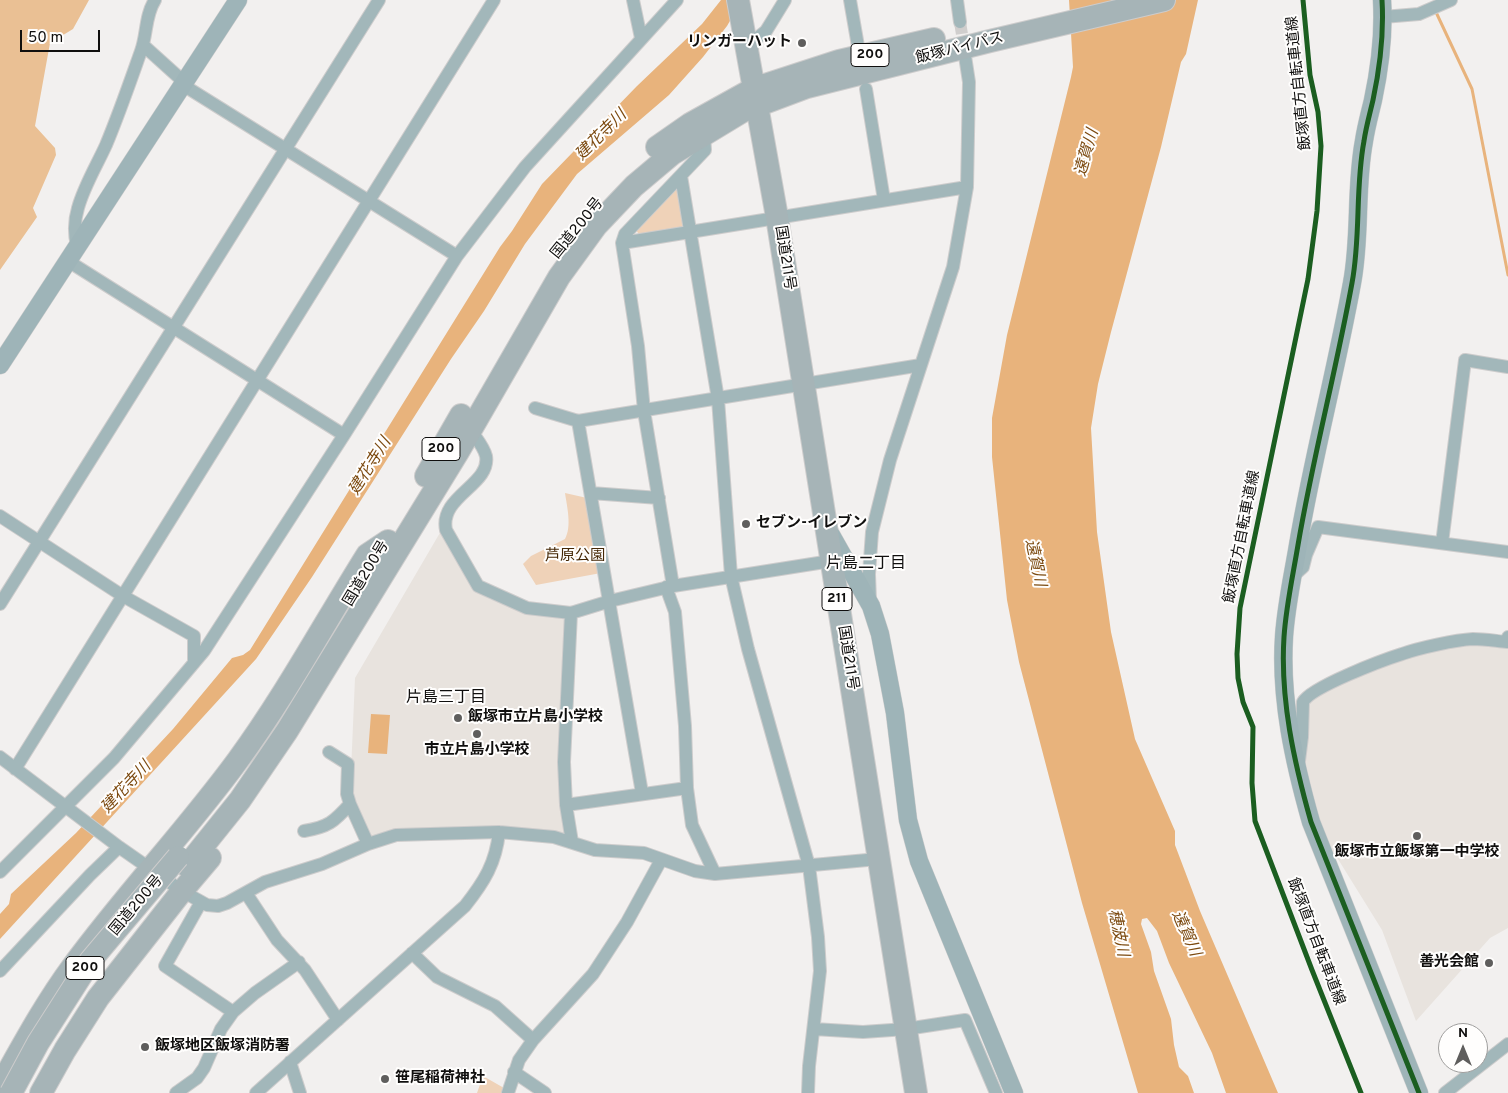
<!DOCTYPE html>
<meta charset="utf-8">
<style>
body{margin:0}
#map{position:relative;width:1508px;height:1093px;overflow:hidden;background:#f2f0ef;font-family:Overpass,sans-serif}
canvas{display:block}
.north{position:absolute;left:1438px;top:1023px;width:50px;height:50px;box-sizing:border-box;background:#fffefd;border:1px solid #9f9e9d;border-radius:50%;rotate:0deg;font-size:14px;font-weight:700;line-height:20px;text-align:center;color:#100f0e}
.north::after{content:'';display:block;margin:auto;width:18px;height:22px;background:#5f5e5d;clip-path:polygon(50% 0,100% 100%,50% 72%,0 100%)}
.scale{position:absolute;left:20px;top:30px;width:80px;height:22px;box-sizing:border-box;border:2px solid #100f0e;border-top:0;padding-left:6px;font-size:15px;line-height:18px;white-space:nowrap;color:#100f0e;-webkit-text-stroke:4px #fffefd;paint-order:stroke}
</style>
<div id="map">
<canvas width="1508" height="1093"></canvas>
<div class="north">N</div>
<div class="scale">50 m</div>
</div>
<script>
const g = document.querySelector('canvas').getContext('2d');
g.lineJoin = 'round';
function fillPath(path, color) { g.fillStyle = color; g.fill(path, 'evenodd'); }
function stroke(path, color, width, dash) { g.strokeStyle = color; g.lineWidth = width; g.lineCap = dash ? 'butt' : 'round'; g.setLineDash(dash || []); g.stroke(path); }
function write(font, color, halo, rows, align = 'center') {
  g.font = font + ' Overpass,"Noto Sans JP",sans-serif'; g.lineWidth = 4; g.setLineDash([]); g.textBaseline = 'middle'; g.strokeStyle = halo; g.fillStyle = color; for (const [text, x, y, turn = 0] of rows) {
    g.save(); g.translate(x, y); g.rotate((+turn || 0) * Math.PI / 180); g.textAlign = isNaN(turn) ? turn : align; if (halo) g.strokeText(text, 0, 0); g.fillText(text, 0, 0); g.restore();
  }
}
const built = new Path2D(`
 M 441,531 L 475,588 L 490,599 L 524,612 L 567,617 L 567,836 L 369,839 L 350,795 L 355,678 Z
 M 1456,644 L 1506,646 L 1508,649 L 1508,928 L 1490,938 L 1416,1021 L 1382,930 L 1333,851 L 1318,821 L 1308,785 L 1304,755 L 1308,706 L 1313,697 L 1354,677 L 1418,653 Z`);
const green = new Path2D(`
 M 675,188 L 679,189 L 685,224 L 682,229 L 640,236 L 636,230 Z
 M 565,493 L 587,498 L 601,573 L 536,585 L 523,564 L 531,556 L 565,539 C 572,526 567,507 565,493 Z
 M 483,1076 L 504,1088 L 502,1093 L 477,1093 Z`);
const forest = new Path2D(`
 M 0,0 L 89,0 L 73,29 L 50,43 L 35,126 L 55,148 L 56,155 L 33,208 L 37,217 L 0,270 Z`);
const water = new Path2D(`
 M 721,0 L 742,0 L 727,26 L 703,57 L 669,95 L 577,174 L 525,244 L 484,311 L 451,359 L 312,577 L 256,659 L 0,939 L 0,914 L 9,904 L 11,894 L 76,833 L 173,729 L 232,658 L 243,655 L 250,650 L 500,247 L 512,231 L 542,184 L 637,86 L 702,24 Z
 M 1069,0 L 1198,0 L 1186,54 L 1181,62 L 1161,147 L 1111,332 L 1098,384 L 1091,428 L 1097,532 L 1111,632 L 1135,739 L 1175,831 L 1175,845 L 1200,911 L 1278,1093 L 1226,1093 L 1212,1053 L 1169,963 L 1157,931 L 1147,918 L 1142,919 L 1141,924 L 1151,952 L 1154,971 L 1171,1019 L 1174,1045 L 1179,1067 L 1188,1076 L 1194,1093 L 1138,1093 L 1082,903 L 1019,662 L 1007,600 L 992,457 L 992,418 L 1007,335 L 1071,77 L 1073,67 Z
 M 371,714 L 390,715 L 387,754 L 368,753 Z`);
const stream = new Path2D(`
 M 1435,10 L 1472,89 L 1508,275`);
const streetTunnel = new Path2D(`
 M 960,22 L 965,53`);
const street = new Path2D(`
 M 633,0 L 641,38
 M 850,0 L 858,46
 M 957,0 L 960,22
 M 1383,17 L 1419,14 L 1451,0
 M 143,45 L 184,82
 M 745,48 L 766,31 L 785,0
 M 183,85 L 457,256
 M 866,89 L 884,200
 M 681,176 L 718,399 L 731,576 L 748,649 L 809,866 L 818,937 L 820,971 L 809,1066 L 808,1093
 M 622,243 L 625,234 L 705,150 L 704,134
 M 77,246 C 74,233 74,221 78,208 C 84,186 97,165 106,145 C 119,114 130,82 141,51 C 147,35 145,15 155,0
 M 68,261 L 344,435
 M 535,408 L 578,421
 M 470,429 C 476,438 484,447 486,456 C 491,485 439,496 446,530 L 478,586 L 527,608 L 571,613 L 610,601 L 673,586 L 831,561
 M 591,493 L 659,498
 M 0,516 L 123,596 L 194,636 L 194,663
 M 1442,543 L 1465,360 L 1508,367
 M 1292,577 L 1303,567 L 1306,555 L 1318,527 L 1508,552
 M 673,586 L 644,411 L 638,346 L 622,243 L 967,187
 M 666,587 L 675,612 L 685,726 L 687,788 L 692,825 L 715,874
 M 870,601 L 869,574 L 872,532 L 890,460 L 953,267 L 967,187 L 969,82 L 965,56
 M 0,604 L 379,0
 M 329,752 L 348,764 L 347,794 L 350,804 L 368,844
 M 0,757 L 119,847 L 182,891 L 207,905 L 218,906 L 227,903 L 265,882 L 322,864 L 368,844 L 396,835 L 499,832 L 554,837 L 595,850 L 644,853 L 695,871 L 715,874 L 878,859
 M 1299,761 L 1302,737 L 1303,702 C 1311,687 1383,660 1402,654 C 1419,648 1455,640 1473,639 C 1484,639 1496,641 1507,642 L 1508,637
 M 15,769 L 494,0
 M 642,793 L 578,421 L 921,365
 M 566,805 L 564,762 L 571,613
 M 304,831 C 328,827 334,822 350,804
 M 572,842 L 566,805 L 687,788
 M 0,872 L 114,758 L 204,651 L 344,435 L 457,256 L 525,167 L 677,0
 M 246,893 L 277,940 L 305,970 L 338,1020
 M 412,953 L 437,977 L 495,1006 L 533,1040
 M 0,971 L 90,875 L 119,847
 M 233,1012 L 255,993 L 299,962
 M 814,1029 L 863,1032 L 906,1029 L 965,1020 L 996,1093
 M 290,1062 L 300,1093
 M 514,1072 L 545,1093
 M 176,1093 L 197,1078 L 204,1068 L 221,1029 L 233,1012 L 165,966 L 201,902
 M 256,1093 L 465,906 C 484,882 496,863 499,832
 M 508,1093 L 519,1060 L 533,1040 L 593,974 L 627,922 L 661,860
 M 1445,1093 L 1508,1044`);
const secondary = new Path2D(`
 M 1382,0 C 1384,33 1380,67 1373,100 C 1370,113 1366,127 1364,141 C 1355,188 1361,236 1352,283 C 1336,371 1313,457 1298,545 C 1293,575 1286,606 1284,637 C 1280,699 1294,762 1311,822 L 1419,1093
 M 0,365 L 238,0
 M 831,535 L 871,606 L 880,634 L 895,713 L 908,820 L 919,861 L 1014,1093`);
const highway = new Path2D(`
 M 738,0 L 777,217 L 916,1093
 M 657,147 L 690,124 L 753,89 L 839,61 L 934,39
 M 426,476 L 461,415
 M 187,866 L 240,800 L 287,731 L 458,452 L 559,277 L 596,226 L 634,186 L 672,154 L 743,111 L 807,87 L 990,41 L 1164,0
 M 0,1086 C 23,1045 45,1004 73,966 C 125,895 186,831 238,760 C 285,696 325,622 367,555 L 388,541
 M 41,1093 L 65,1050 L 98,998 L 182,891 L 210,858`);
const highwayBridge = new Path2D(`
 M 11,1093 L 38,1043 L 91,960 L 178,857`);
const cycleway = new Path2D(`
 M 1303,0 L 1310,75 L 1318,112 L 1321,146 L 1317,211 L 1308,279 L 1240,608 L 1237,654 L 1238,678 L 1243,702 L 1253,727 L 1252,783 L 1255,821 L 1312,970 L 1361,1093
 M 1382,0 C 1384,33 1380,67 1373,100 C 1370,113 1366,127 1364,141 C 1355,188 1361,236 1352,283 C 1336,371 1313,457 1298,545 C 1293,575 1286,606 1284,637 C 1280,699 1294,762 1311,822 L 1419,1093`);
const markers = [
 [802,43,5,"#5f5e5d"],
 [746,524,5,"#5f5e5d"],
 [458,718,5,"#5f5e5d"],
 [477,734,5,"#5f5e5d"],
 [1417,836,5,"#5f5e5d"],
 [1489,963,5,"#5f5e5d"],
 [145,1047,5,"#5f5e5d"],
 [385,1079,5,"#5f5e5d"]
];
const shields = [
 [870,55,38],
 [441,449,38],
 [837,599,30],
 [85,968,38]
];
const shieldNames = [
 ["200",870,55],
 ["200",441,449],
 ["211",837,599],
 ["200",85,968]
];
const poiNames = [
 ["リンガーハット",792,43,"right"],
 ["セブン-イレブン",756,524],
 ["飯塚市立片島小学校",468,718],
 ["市立片島小学校",477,751,"center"],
 ["飯塚市立飯塚第一中学校",1417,853,"center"],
 ["善光会館",1479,963,"right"],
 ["飯塚地区飯塚消防署",155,1047],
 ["笹尾稲荷神社",395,1079]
];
const streetNames = [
 ["飯塚バイパス",960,49,-14],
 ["飯塚直方自転車道線",1300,83,-96],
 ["国道200号",578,229,-51],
 ["国道211号",784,258,81],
 ["飯塚直方自転車道線",1243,537,-79],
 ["国道200号",367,574,-59],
 ["国道211号",847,658,81],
 ["国道200号",137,906,-50],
 ["飯塚直方自転車道線",1315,942,69]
];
const parkNames = [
 ["芦原公園",575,557]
];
const waterNames = [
 ["建花寺川",602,136,-45],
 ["遠賀川",1088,153,-74],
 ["建花寺川",371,467,-58],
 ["遠賀川",1034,563,78],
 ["建花寺川",127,788,-47],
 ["穂波川",1117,933,78],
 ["遠賀川",1185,934,66]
];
const neighbourhoodNames = [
 ["片島二丁目",866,565],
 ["片島三丁目",446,699]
];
fillPath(built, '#e8e3de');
fillPath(green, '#efd2b8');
fillPath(forest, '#eac094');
fillPath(water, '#e8b37c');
stroke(stream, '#e8b37c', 3);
stroke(streetTunnel, '#d0cecd', 12, [12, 6]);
stroke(street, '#cdcccc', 14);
stroke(secondary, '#cdcccc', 19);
stroke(highway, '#cdcccc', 24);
stroke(street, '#a2b7ba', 12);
stroke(secondary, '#9eb4b8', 18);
stroke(highway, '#a6b4b7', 22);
stroke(highwayBridge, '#cdcccc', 24, []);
stroke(highwayBridge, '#a6b4b7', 22);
stroke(cycleway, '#1b5e20', 5);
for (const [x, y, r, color] of markers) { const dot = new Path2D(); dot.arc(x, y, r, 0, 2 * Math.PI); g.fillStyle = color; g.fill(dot); stroke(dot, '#fffefd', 2); }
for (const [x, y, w] of shields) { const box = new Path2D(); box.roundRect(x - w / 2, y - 11.5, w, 23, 4); g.fillStyle = '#fffefd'; g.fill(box); stroke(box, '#100f0e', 1); }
write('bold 14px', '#100f0e', null, shieldNames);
write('bold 15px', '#100f0e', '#fffefd', poiNames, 'left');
write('15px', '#100f0e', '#fffefd', streetNames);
write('15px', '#452705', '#fffefd', parkNames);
write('italic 16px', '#7c4a10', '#fffefd', waterNames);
write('16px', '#100f0e', '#fffefd', neighbourhoodNames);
</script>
